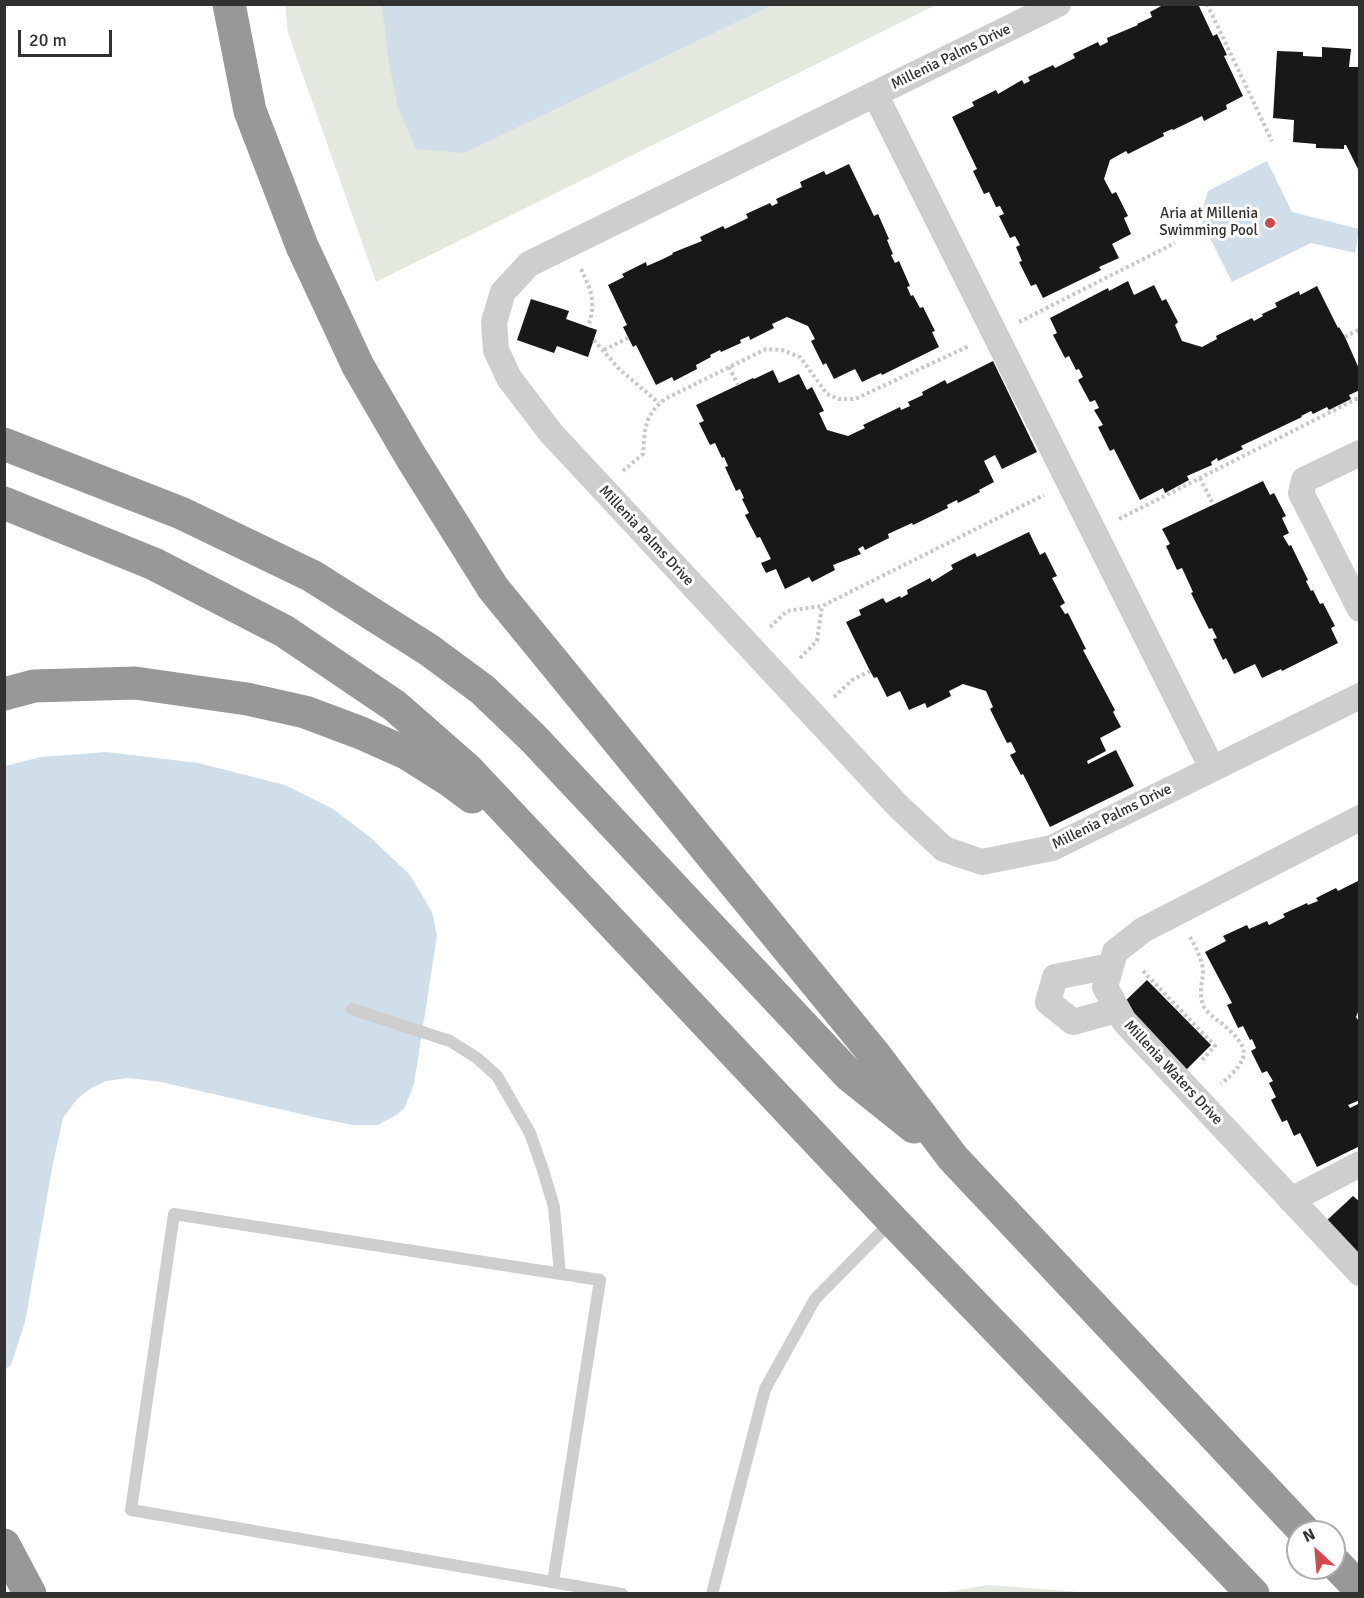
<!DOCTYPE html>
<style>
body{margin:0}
#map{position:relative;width:1364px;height:1598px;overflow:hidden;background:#fff;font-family:Signika,sans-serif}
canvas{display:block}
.frame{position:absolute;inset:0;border:6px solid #313131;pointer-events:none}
.north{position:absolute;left:1286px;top:1520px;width:60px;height:60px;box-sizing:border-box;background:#fff;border:2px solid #adadad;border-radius:50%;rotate:334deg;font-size:16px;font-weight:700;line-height:24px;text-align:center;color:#313131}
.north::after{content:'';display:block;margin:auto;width:21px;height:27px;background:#d1494e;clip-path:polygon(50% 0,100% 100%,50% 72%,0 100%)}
.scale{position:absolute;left:18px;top:30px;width:94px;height:27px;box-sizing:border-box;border:3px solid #313131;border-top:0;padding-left:8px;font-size:18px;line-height:21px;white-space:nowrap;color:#313131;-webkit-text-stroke:4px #fff;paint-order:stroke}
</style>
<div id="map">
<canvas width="1364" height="1598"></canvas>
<div class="frame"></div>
<div class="north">N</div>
<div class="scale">20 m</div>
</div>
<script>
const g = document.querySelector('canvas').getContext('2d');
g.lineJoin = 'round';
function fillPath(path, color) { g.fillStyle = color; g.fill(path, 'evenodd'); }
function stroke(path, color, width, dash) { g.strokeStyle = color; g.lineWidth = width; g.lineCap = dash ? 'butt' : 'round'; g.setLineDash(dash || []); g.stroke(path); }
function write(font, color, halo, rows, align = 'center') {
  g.font = font + ' Signika,sans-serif'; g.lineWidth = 6; g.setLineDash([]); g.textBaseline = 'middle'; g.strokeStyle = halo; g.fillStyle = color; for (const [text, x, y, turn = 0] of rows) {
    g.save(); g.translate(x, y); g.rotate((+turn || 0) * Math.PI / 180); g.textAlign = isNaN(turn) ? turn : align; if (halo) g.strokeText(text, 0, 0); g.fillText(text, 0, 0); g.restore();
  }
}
const green = new Path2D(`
 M 285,5 L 936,5 L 376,282 L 288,33 Z
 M 988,1585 L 1080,1592 L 1095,1593 L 940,1593 Z`);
const water = new Path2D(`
 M 382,5 L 382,4 L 772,5 L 464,153 L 416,149 L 398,108 L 388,58 Z
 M 1267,161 L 1292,212 L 1359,229 L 1355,253 L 1311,243 L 1232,282 L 1200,218 L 1208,191 Z
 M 107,752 L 198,763 L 285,785 L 333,809 L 371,838 L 410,875 L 432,912 L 437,936 L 414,1084 L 405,1107 L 398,1114 L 378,1125 L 352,1125 L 318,1118 L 161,1082 L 128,1078 L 106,1081 L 90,1089 L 77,1099 L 63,1118 L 53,1163 L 25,1322 L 11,1365 L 5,1369 L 5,766 L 41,757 Z`);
const building = new Path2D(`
 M 1165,4 L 1198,4 L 1213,36 L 1217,34 L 1227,55 L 1224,56 L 1243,96 L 1226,105 L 1227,109 L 1204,121 L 1202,116 L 1173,130 L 1172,129 L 1163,133 L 1164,136 L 1128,154 L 1126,151 L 1110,160 L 1104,179 L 1112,194 L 1116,192 L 1128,216 L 1124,218 L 1131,234 L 1112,244 L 1119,258 L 1099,267 L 1101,270 L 1043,298 L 1036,284 L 1031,286 L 1019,262 L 1022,261 L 1016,247 L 1020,245 L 1015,236 L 1010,238 L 999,216 L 1004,214 L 1000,206 L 996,207 L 989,192 L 984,194 L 973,171 L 977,169 L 952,117 L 974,106 L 972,102 L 996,90 L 998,94 L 1022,80 L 1024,84 L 1030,81 L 1028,77 L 1053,65 L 1055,68 L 1075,58 L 1073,54 L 1098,42 L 1100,46 L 1108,42 L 1107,38 L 1138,25 L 1137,24 L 1152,17 L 1150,12 Z
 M 1322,47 L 1351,49 L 1349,67 L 1360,67 L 1360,173 L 1346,145 L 1344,145 L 1344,149 L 1316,148 L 1316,144 L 1293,142 L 1294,120 L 1273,118 L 1277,51 L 1303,52 L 1303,56 L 1322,57 Z
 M 849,164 L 874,216 L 878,214 L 889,239 L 887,240 L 893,254 L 891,255 L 895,263 L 899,261 L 910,286 L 907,287 L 911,296 L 913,295 L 920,308 L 923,307 L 935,331 L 932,332 L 939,347 L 882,375 L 881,373 L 862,382 L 855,369 L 834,379 L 826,363 L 823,365 L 811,341 L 815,339 L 808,326 L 787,317 L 772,324 L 774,328 L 750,340 L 749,336 L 740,340 L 741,343 L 721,352 L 720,350 L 710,355 L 711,357 L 696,365 L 697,369 L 674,381 L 672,377 L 656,385 L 636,345 L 633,347 L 623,327 L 627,325 L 608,285 L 624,277 L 622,274 L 646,262 L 647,266 L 663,259 L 673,254 L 672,253 L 702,241 L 700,237 L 723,226 L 725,229 L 748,218 L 746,214 L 770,203 L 772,206 L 778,203 L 776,199 L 802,187 L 800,182 L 824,171 L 826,175 Z
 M 1128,281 L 1134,295 L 1154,285 L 1162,301 L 1166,299 L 1178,322 L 1175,325 L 1182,341 L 1202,347 L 1217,339 L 1216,336 L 1252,318 L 1254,321 L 1263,316 L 1262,314 L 1277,307 L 1275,303 L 1299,291 L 1300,295 L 1317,286 L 1338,328 L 1339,327 L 1345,337 L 1360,371 L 1360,390 L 1349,395 L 1351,399 L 1329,410 L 1327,407 L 1313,414 L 1311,411 L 1301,416 L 1302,417 L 1241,446 L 1243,449 L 1218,461 L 1217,458 L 1211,462 L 1212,465 L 1187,476 L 1189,480 L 1165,493 L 1163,488 L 1140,500 L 1114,449 L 1110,451 L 1098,427 L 1103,425 L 1094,410 L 1099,408 L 1095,400 L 1090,402 L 1078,380 L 1083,377 L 1079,369 L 1076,370 L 1069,356 L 1065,358 L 1053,335 L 1057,333 L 1050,318 L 1108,288 L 1109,291 Z
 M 531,299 L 569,311 L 566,319 L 597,330 L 588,357 L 557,346 L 554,353 L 517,340 Z
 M 993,361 L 1037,452 L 1002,469 L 995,455 L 984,461 L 994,482 L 979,490 L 980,492 L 958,503 L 957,500 L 947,505 L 948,508 L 913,525 L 912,523 L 888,534 L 889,538 L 865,550 L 863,546 L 858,549 L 861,554 L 833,565 L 835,570 L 812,582 L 809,577 L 785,589 L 776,569 L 766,573 L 761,563 L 771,559 L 760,537 L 757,538 L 745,515 L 749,513 L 742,499 L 744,498 L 740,489 L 736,491 L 725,467 L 728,466 L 724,457 L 722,458 L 715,443 L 710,445 L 699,423 L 704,421 L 696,405 L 753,378 L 754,379 L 773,370 L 779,383 L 799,374 L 807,390 L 812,387 L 824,411 L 819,413 L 827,430 L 848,436 L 865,428 L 863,425 L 900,407 L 901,410 L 910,406 L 908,402 L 923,395 L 922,392 L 945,380 L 947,384 Z
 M 1263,481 L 1270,495 L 1274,493 L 1286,516 L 1282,518 L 1289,533 L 1283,536 L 1289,546 L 1291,545 L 1308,580 L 1306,581 L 1311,591 L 1313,590 L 1320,604 L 1323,603 L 1335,626 L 1331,628 L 1338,643 L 1282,671 L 1281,669 L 1262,678 L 1255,664 L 1234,674 L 1226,658 L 1223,660 L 1213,639 L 1217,638 L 1212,628 L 1209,629 L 1191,593 L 1193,592 L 1182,568 L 1177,570 L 1166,546 L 1170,544 L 1162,529 Z
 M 1029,532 L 1040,555 L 1045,552 L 1057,576 L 1052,578 L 1065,603 L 1060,606 L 1065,614 L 1068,613 L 1086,649 L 1083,650 L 1115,710 L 1113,712 L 1121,727 L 1100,738 L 1106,751 L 1087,761 L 1088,764 L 1116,750 L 1134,786 L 1050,827 L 1023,774 L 1021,775 L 1010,755 L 1016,752 L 1011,742 L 1007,743 L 990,709 L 993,707 L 986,691 L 963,684 L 949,691 L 951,696 L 927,708 L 925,703 L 909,710 L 900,691 L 887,697 L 877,677 L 874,678 L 870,671 L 846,622 L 861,615 L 859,610 L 883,598 L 886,603 L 900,596 L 901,598 L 908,594 L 907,590 L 930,578 L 932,582 L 953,569 L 951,565 L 975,553 L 977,557 Z
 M 1360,880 L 1360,1007 L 1356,1017 L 1360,1023 L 1360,1100 L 1348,1105 L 1350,1108 L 1360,1103 L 1360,1146 L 1317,1167 L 1300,1133 L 1294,1136 L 1287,1120 L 1282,1122 L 1271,1100 L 1276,1097 L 1269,1083 L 1273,1081 L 1267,1071 L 1262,1073 L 1251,1051 L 1256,1048 L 1252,1039 L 1250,1040 L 1243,1026 L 1238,1028 L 1227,1005 L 1232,1003 L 1205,952 L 1226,941 L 1223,936 L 1247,925 L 1249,929 L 1267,921 L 1269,925 L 1285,917 L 1283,914 L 1307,903 L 1308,905 L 1318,901 L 1316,898 L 1336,888 L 1338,891 Z
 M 1147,980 L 1211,1045 L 1183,1073 L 1119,1007 Z
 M 1353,1196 L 1360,1202 L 1360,1258 L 1324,1223 Z`);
const path = new Path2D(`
 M 1207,4 L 1272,141
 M 581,269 C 592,291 596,303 588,327
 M 1019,322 L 1175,243
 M 1345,337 L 1360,329
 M 594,340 L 619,369 L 659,403
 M 604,350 L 628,338
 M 729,367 L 738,385
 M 623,471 L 643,454 C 645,428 644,416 665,399 L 766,349 L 782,350 L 800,357 L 827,394 L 839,399 L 855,399 L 969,346
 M 1200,478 L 1213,504
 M 1119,519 L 1360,397
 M 770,627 L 787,611 L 822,606 L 1044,495
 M 800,658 L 817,641 L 822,606
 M 834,697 L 852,680 L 870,671
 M 1190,937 C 1196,948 1203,960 1203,973 C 1202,984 1199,994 1203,1005 C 1206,1012 1214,1018 1220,1022 C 1251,1048 1252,1057 1221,1084
 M 1143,971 L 1215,1046 L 1201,1061`);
const lane = new Path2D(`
 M 352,1009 L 450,1041 L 477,1058 L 497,1076 L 530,1133 L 543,1170 L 554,1207 L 560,1274
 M 553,1582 L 600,1280 L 174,1214 L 131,1510 L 622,1594
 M 712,1594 L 765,1389 L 815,1299 L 892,1221`);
const street = new Path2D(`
 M 1058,4 L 529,264 L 503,292 L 494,322 L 496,350 L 509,378 L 551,433 L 898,806 L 944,849 L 982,862 L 1052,848 L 1360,696
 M 875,94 L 1212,768
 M 1360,453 L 1304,480 L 1301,493 L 1360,609
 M 1360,818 L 1143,930 L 1115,952 L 1105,987 L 1124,1021 L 1360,1273
 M 1111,966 L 1055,977 L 1048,1002 L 1073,1022 L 1117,1010
 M 1291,1200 L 1360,1164`);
const highway = new Path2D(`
 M 229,4 L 250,111 L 302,246 L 358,366 L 411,457 L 493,588 L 875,1055 L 953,1158 L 1305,1532
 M 4,444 L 181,513 L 312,576 L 429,650 L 483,690 L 533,738 L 849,1075 L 914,1127
 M 4,503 L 154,564 L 284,631 L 395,706 L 468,770 L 893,1221 L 1253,1594
 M 4,694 L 34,686 L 135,683 L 247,699 L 305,712 L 361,733 L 408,754 L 449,780 L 472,797
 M 4,1545 L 30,1594
 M 1334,1562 L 1360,1589`);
const markers = [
 [1270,223,6,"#d1494e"]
];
const streetNames = [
 ["Millenia Palms Drive",951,57,-26],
 ["Millenia Palms Drive",646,536,47],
 ["Millenia Palms Drive",1112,817,-26],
 ["Millenia Waters Drive",1173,1073,47]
];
const poiNames = [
 ["Aria at Millenia",1258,214],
 ["Swimming Pool",1258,231]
];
fillPath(green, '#e3e9de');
fillPath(water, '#d0dee9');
fillPath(building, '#181818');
stroke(path, '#c8c8c8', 4, [3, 3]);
stroke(lane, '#cecece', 12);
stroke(street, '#cecece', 26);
stroke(highway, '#989898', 33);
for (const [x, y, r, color] of markers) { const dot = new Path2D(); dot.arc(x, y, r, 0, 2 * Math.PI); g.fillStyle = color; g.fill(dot); stroke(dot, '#fff', 2); }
write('15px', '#313131', '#fff', streetNames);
write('15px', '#313131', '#fff', poiNames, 'right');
</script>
